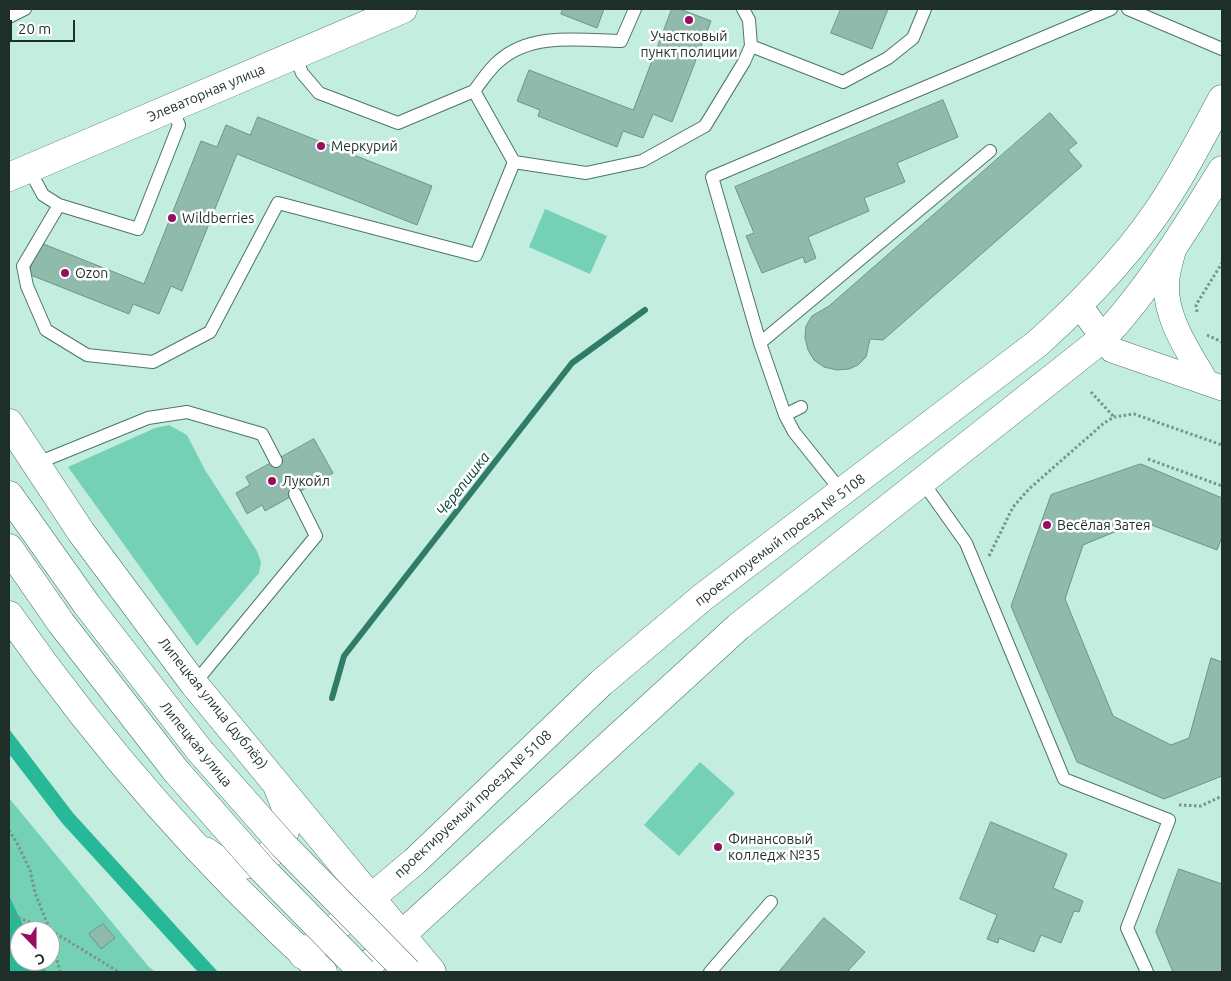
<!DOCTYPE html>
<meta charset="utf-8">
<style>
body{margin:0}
#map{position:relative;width:1231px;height:981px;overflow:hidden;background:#c2eddf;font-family:Ubuntu,sans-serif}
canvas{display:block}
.frame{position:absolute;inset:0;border:10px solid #1e2f2a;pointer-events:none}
.north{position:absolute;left:10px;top:921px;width:50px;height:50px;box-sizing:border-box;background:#fff;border:1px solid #a5acaa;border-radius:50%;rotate:158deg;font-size:14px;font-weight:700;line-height:20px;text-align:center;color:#1e2f2a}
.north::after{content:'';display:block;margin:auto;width:18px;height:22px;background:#980d60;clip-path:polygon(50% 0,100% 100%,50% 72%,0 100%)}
.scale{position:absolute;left:10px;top:20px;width:65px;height:22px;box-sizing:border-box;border:2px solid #1e2f2a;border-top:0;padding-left:6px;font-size:15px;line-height:18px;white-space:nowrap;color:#1e2f2a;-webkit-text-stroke:4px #fff;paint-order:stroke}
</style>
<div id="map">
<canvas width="1231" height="981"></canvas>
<div class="frame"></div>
<div class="north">С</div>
<div class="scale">20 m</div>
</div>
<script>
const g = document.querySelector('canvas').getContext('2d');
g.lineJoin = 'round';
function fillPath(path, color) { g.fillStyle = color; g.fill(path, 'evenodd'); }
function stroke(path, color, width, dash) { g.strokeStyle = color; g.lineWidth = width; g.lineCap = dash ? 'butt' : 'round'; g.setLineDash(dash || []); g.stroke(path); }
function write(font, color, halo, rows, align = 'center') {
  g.font = font + ' Ubuntu,sans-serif'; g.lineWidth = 5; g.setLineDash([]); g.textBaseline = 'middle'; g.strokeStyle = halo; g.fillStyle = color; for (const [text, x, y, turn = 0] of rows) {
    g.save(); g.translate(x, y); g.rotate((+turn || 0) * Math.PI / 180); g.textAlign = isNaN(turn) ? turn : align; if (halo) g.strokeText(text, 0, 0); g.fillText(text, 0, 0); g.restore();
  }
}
const green = new Path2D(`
 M 545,209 L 607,236 L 590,274 L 529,247 Z
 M 169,425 L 187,435 L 205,470 L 257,551 L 261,562 L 259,573 L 197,646 L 68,467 L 155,428 Z
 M 700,762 L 735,793 L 679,856 L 644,825 Z
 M 9,798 L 148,966 L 155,972 L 47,972 L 41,961 L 50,961 L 50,931 L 26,931 L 9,895 Z`);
const forest = new Path2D(`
 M 9,729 L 73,813 L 218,972 L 198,972 L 62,823 L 9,754 Z
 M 9,895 L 26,931 L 20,931 L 20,961 L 41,961 L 47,972 L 9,972 Z`);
const stream = new Path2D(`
 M 332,698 L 344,656 L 572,363 L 645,310`);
const building = new Path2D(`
 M 563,9 L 604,9 L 597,28 L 561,14 Z
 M 672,9 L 680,9 L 711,21 L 672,122 L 653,114 L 643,138 L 623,131 L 617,147 L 538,116 L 540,110 L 517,101 L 529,70 L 633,110 Z
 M 841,9 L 888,9 L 872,49 L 831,33 Z
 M 943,100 L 958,137 L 897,163 L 905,182 L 864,198 L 869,211 L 808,237 L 816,258 L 805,263 L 803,257 L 762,273 L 746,236 L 754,233 L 735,187 Z
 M 1050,113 L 1077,143 L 1068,150 L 1082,166 L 883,340 L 870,339 L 866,357 L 858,365 L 849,369 L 837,370 L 824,367 L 814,360 L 808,350 L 805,338 L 806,326 L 812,316 L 829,306 Z
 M 258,117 L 432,186 L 417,225 L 237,154 L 182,291 L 171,286 L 159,314 L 133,304 L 129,314 L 28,274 L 41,243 L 144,284 L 201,141 L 217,147 L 226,125 L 250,135 Z
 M 314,439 L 333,473 L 265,511 L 262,505 L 247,514 L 236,493 L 250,485 L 246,477 Z
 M 1141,464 L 1222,498 L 1222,537 L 1217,550 L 1141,521 L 1083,545 L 1065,599 L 1113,716 L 1171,745 L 1189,738 L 1211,658 L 1222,662 L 1222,776 L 1164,799 L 1077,762 L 1011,606 L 1051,495 Z
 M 991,822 L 1067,854 L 1053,888 L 1083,901 L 1079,912 L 1074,911 L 1061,943 L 1041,935 L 1034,952 L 999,938 L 998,943 L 987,939 L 997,915 L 960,899 Z
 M 1179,869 L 1222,884 L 1222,972 L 1173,972 L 1156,932 Z
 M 824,918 L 865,952 L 847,972 L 779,972 Z
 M 103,924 L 115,938 L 101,949 L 89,934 Z`);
const path = new Path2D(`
 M 1197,312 L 1196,305 L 1222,263
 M 1207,335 L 1222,342
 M 1091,392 L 1114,417
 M 1148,459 L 1222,486
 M 989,556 L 1013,507 L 1029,489 L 1104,423 L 1114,417 L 1134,414 L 1222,445
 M 1179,805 L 1201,806 L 1222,796
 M 9,830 L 17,843 L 30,870 L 35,893 L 50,930 L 119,972
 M 9,914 L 50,930 L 60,972`);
const lane = new Path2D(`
 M 1128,9 L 1222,49
 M 9,17 L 25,9
 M 751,46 L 843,82 L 888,58 L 913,38 L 925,9
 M 474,91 C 482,81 489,69 499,61 C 531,32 581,40 621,41 L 635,9
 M 514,162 L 586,173 L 642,161 L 705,126 L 744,62 L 751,46 L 749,20 L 743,9
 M 29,169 L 43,195 L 59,205 L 138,229 L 179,125 L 172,108
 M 59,205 L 23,266 L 27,286 L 46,330 L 87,355 L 153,362 L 210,332 L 278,203 L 476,255 L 514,162 L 474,91 L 398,123 L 319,93 L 302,73 L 295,55
 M 760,343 L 990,151
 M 785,415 L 801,407
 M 35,464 L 148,418 L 187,412 L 262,434 L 276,461
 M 922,481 L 966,543 L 1064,779 L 1169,820 L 1127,928 L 1147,972
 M 842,492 L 794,432 L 785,415 L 760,343 L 712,177 L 1111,9
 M 194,684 L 316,536 L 295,494
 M 710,972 L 771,902`);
const street = new Path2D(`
 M 1174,247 C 1172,257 1168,268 1167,278 C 1162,315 1189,352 1206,382
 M 1080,306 L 1112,350 L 1222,388`);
const secondary = new Path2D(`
 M 9,177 L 403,9
 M 9,423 L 81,532 L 194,684 L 432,972
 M 9,615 C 100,745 205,865 323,972
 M 205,851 C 213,857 222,862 232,864 C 260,870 287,846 287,818 C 287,807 282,798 278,788
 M 303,955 L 415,861 L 601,683 L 703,597 L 1038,343 C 1088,298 1135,249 1170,192 C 1189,162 1205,130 1222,99
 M 361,972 L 738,627 L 1102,339 C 1148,290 1187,227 1222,170`);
const primary = new Path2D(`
 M 9,495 L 87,605 L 200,751
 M 9,548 L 61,623 L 176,771`);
const primaryBridge = new Path2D(`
 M 200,751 L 284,846 L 408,972
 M 176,771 L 263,870 L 363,972`);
const markers = [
 [689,20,5,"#980d60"],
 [321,146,5,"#980d60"],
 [172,218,5,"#980d60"],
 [65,273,5,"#980d60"],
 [272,481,5,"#980d60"],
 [1047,525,5,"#980d60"],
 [718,847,5,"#980d60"]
];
const poiNames = [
 ["Участковый",689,36,"center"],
 ["пункт полиции",689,52,"center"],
 ["Меркурий",331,146],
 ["Wildberries",182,218],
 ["Ozon",75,273],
 ["Лукойл",282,481],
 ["Весёлая Затея",1057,525],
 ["Финансовый",728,839],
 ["колледж №35",728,855]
];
const streetNames = [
 ["Элеваторная улица",206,93,-23],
 ["проектируемый проезд № 5108",780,540,-37],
 ["Липецкая улица (дублёр)",213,703,51],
 ["Липецкая улица",196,744,51],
 ["проектируемый проезд № 5108",473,804,-43]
];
const waterNames = [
 ["Черепишка",463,484,-52]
];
fillPath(green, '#74d1b6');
fillPath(forest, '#27b898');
stroke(stream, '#307c69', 6);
fillPath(building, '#90baac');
stroke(building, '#6c9588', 1);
stroke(lane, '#4d7569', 14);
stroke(street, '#4d7569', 26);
stroke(secondary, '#4d7569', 29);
stroke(primary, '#4d7569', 29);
stroke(path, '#76958b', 3, [2.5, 2.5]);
stroke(lane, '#fff', 12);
stroke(street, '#fff', 25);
stroke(secondary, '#fff', 28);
stroke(primary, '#fff', 28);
stroke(primaryBridge, '#4d7569', 29, []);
stroke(primaryBridge, '#fff', 28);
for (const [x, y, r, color] of markers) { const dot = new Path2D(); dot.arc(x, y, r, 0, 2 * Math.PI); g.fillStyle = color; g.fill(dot); stroke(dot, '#fff', 2); }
write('14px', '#1e2f2a', '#fff', poiNames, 'left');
write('14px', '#1e2f2a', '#fff', streetNames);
write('italic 15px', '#064336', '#fff', waterNames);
</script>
